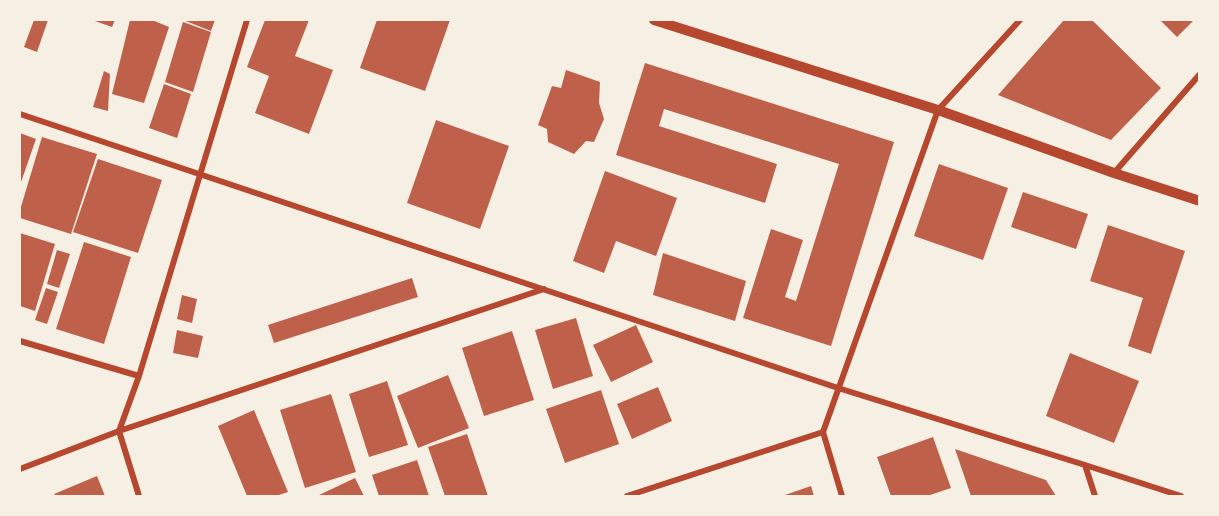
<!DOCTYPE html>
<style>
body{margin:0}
#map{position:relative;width:1219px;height:516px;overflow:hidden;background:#f6efe4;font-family:Quicksand,sans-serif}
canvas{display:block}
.frame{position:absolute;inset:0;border:21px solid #f6efe4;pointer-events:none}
</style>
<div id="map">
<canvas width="1219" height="516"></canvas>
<div class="frame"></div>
</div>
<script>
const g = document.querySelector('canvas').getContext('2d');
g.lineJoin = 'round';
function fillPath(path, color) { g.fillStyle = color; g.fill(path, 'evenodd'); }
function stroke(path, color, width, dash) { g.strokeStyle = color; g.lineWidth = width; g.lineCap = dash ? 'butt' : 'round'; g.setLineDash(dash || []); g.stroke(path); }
const building = new Path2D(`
 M 34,20 L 48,20 L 37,52 L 24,47 Z
 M 92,20 L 115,20 L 112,27 Z
 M 130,20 L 152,20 L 169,27 L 144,103 L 112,94 Z
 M 183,20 L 215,20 L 211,31 Z
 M 265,20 L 309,20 L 295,56 L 333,70 L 309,134 L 255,113 L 269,76 L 247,67 Z
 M 377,20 L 450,20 L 425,91 L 360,68 Z
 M 1064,20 L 1092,20 L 1161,88 L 1111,140 L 998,95 Z
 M 1160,20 L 1194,20 L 1177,37 Z
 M 183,22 L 211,32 L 193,92 L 165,82 Z
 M 645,63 L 894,142 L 831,346 L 743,318 L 771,229 L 803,240 L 785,297 L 796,301 L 839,164 L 664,109 L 659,126 L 777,164 L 765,203 L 616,155 Z
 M 566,70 L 600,82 L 599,103 L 604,119 L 594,142 L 586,141 L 574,154 L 548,142 L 547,129 L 538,125 L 552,86 L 561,88 Z
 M 104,71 L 110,74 L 108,111 L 93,107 Z
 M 164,84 L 191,94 L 177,138 L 149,128 Z
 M 436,120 L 509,146 L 480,229 L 407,203 Z
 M 20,133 L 36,139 L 20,185 Z
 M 42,137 L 97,154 L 71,234 L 20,218 L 20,210 Z
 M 98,159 L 162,180 L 138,253 L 73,232 Z
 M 939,164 L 1008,188 L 983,260 L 914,236 Z
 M 605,171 L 677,198 L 656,256 L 616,241 L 604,273 L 573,261 Z
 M 1023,192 L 1088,214 L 1076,249 L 1011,227 Z
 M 1108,225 L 1185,251 L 1151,354 L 1128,346 L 1143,298 L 1090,281 Z
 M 20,233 L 55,244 L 35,311 L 20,306 Z
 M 84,242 L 131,257 L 104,344 L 56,329 Z
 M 57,250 L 70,254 L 59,288 L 47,284 Z
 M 663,253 L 746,281 L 735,321 L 653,295 Z
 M 412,278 L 418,297 L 274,343 L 268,325 Z
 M 46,288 L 58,292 L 47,324 L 35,320 Z
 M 182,295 L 197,299 L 192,323 L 177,319 Z
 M 576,318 L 593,376 L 553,389 L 535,330 Z
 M 636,325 L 653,362 L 611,382 L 593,345 Z
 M 177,330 L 203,336 L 198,358 L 173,353 Z
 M 512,331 L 534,400 L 484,416 L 462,348 Z
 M 1070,353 L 1139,381 L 1114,443 L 1046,416 Z
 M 448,375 L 469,428 L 418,448 L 397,396 Z
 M 387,381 L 408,445 L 369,457 L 349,394 Z
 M 658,387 L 672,421 L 632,439 L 617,404 Z
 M 601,390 L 619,444 L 565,463 L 546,409 Z
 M 331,394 L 356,472 L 305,488 L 280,410 Z
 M 254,410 L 288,492 L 276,496 L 247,496 L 218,426 Z
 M 467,434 L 488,496 L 445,496 L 428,447 Z
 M 933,437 L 951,488 L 927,496 L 891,496 L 877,457 Z
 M 955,449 L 1046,480 L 1056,496 L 971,496 Z
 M 417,460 L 429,496 L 379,496 L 372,475 Z
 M 97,476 L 105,496 L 56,496 L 54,494 Z
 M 355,478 L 364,496 L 317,496 Z
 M 811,486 L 814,496 L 782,496 Z`);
const minor = new Path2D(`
 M 20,114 L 838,388 L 1085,465 L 1181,496
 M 1114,173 L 1200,74
 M 20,341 L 139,376
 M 823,432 L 938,110 L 1020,20
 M 823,432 L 842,496
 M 1085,465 L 1095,496
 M 20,469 L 119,431 L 544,289
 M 139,496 L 119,431 L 139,376 L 247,20
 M 627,496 L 823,432`);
const tertiary = new Path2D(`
 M 654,20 L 938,110 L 1114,173 L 1200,201`);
fillPath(building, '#bf614a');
stroke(minor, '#b5482f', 6);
stroke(tertiary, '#b5482f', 10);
</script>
